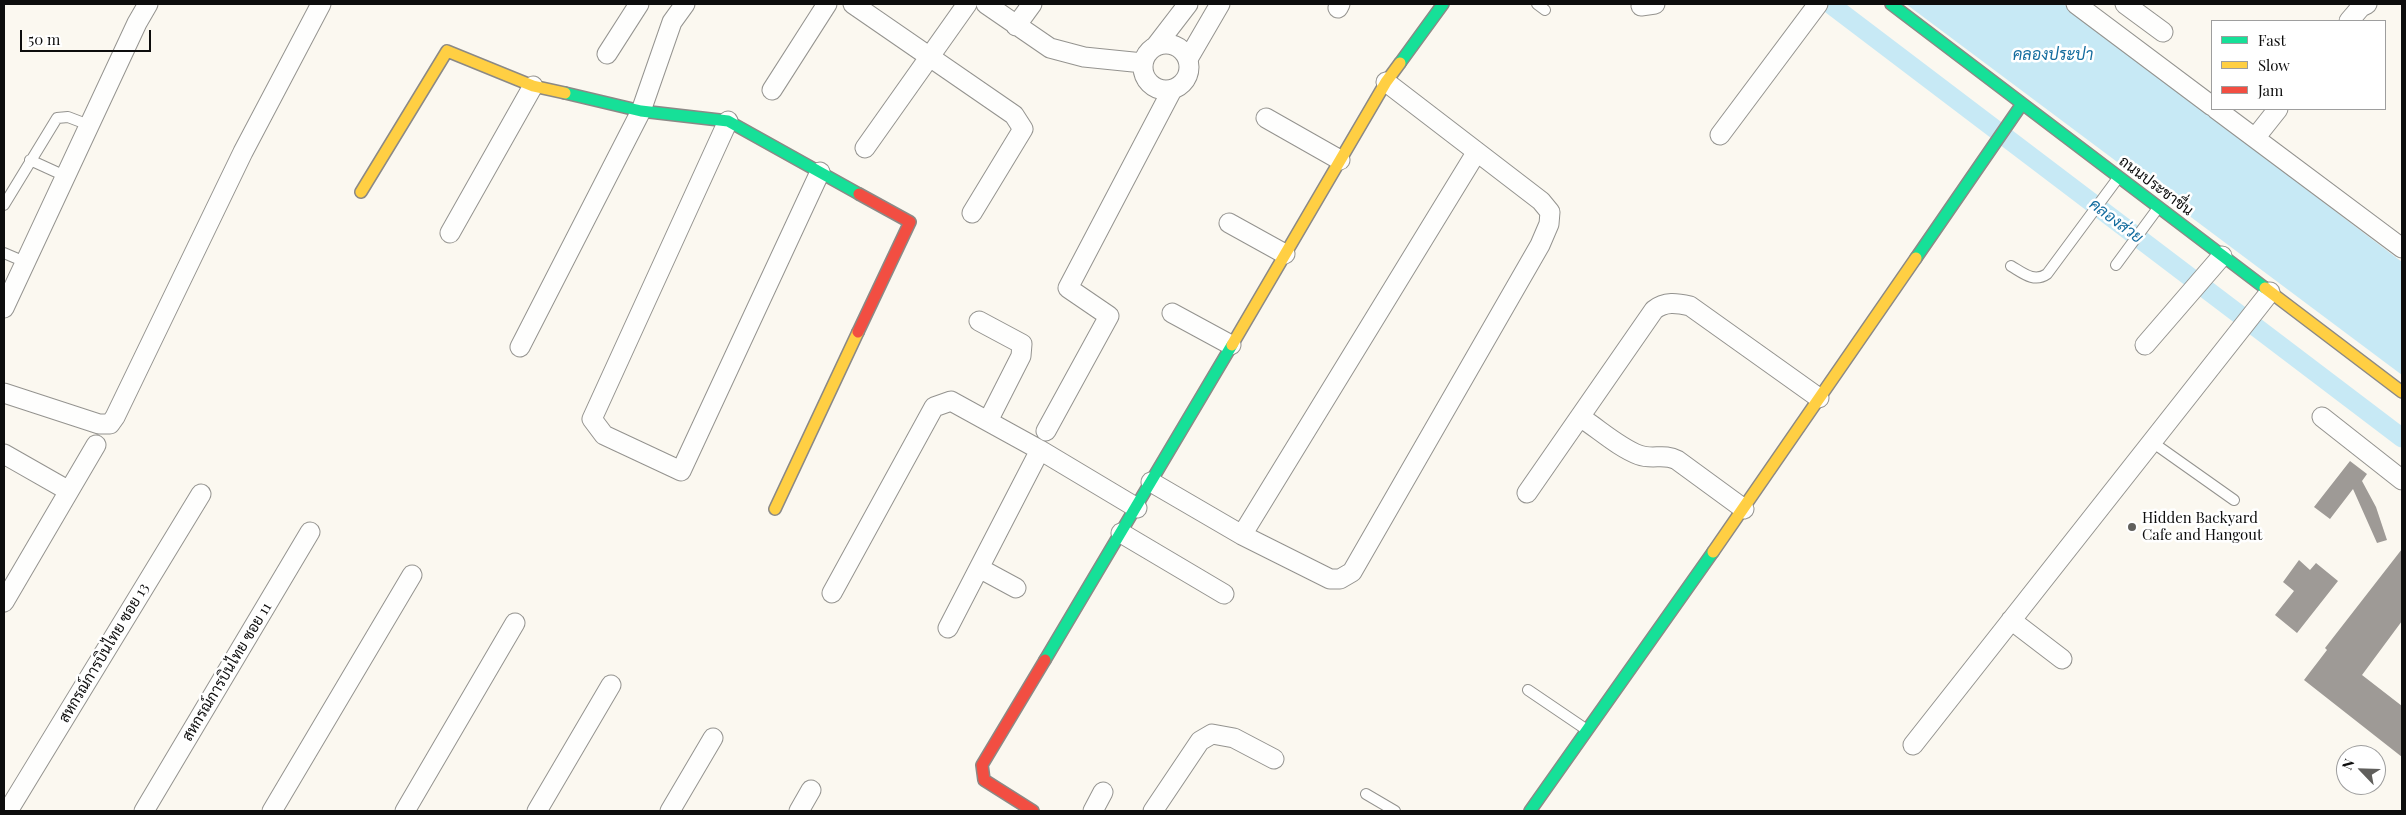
<!DOCTYPE html>
<meta charset="utf-8">
<style>
body{margin:0}
#map{position:relative;width:2406px;height:815px;overflow:hidden;background:#fbf8f0;font-family:"Playfair Display",serif}
canvas{display:block}
.frame{position:absolute;inset:0;border:5px solid #0d0d0d;pointer-events:none}
.legend{position:absolute;left:2211px;top:20px;width:175px;height:90px;box-sizing:border-box;background:#fff;border:1px solid #9e9e9e;margin:0;padding:6px 9px;list-style:none;font-size:15px;color:#0d0d0d}
.legend li{display:flex;align-items:center;gap:10px;height:25px}
.legend b{width:25px;border:1px solid #9e9e9e}
.north{position:absolute;left:2336px;top:745px;width:50px;height:50px;box-sizing:border-box;background:#fff;border:1px solid #9e9e9e;border-radius:50%;rotate:294deg;font-size:14px;font-weight:700;line-height:20px;text-align:center;color:#0d0d0d}
.north::after{content:'';display:block;margin:auto;width:18px;height:22px;background:#605f5c;clip-path:polygon(50% 0,100% 100%,50% 72%,0 100%)}
.scale{position:absolute;left:20px;top:30px;width:131px;height:22px;box-sizing:border-box;border:2px solid #0d0d0d;border-top:0;padding-left:6px;font-size:15px;line-height:18px;white-space:nowrap;color:#0d0d0d;-webkit-text-stroke:4px #fff;paint-order:stroke}
</style>
<div id="map">
<canvas width="2406" height="815"></canvas>
<div class="frame"></div>
<ul class="legend">
<li><b style="height:6px;background:#16e098"></b>Fast</li>
<li><b style="height:6px;background:#ffcf43"></b>Slow</li>
<li><b style="height:6px;background:#f24e42"></b>Jam</li>
</ul>
<div class="north">N</div>
<div class="scale">50 m</div>
</div>
<script>
const g = document.querySelector('canvas').getContext('2d');
g.lineJoin = 'round';
function fillPath(path, color) { g.fillStyle = color; g.fill(path, 'evenodd'); }
function stroke(path, color, width, dash) { g.strokeStyle = color; g.lineWidth = width; g.lineCap = dash ? 'butt' : 'round'; g.setLineDash(dash || []); g.stroke(path); }
function write(font, color, halo, rows, align = 'center') {
  g.font = font + ' "Playfair Display",Sarabun,serif'; g.lineWidth = 5; g.setLineDash([]); g.textBaseline = 'middle'; g.strokeStyle = halo; g.fillStyle = color; for (const [text, x, y, turn = 0] of rows) {
    g.save(); g.translate(x, y); g.rotate((+turn || 0) * Math.PI / 180); g.textAlign = isNaN(turn) ? turn : align; if (halo) g.strokeText(text, 0, 0); g.fillText(text, 0, 0); g.restore();
  }
}
const water = new Path2D(`
 M 1906,4 L 2063,4 L 2402,262 L 2402,375 Z`);
const canal = new Path2D(`
 M 1830,4 L 2402,438`);
const building = new Path2D(`
 M 2350,461 L 2367,474 L 2362,481 L 2376,507 L 2387,540 L 2377,543 L 2353,489 L 2330,519 L 2314,507 Z
 M 2402,549 L 2402,621 L 2362,675 L 2402,706 L 2402,757 L 2304,680 L 2327,650 L 2325,648 Z
 M 2299,560 L 2310,570 L 2316,563 L 2338,581 L 2297,633 L 2275,615 L 2294,591 L 2283,582 Z`);
const lane = new Path2D(`
 M 1537,4 L 1545,10
 M 30,160 L 65,176
 M 4,205 L 57,118 L 68,117 L 89,125
 M 4,253 L 25,262
 M 2116,265 L 2158,208
 M 2011,266 C 2023,273 2034,283 2047,274 L 2118,178
 M 2152,442 L 2234,500
 M 1528,690 L 1587,730
 M 1366,794 L 1395,811`);
const street = new Path2D(`
 M 853,4 L 1014,115 L 1023,129 L 972,213
 M 986,4 L 1050,48 L 1084,57 L 1143,63
 M 2076,4 L 2212,106
 M 2125,4 L 2163,32
 M 1641,6 L 1655,4
 M 1338,8 L 1340,4
 M 2349,21 L 2361,7 L 2367,4
 M 1016,26 L 1032,4
 M1143 67a23 23 0 1 1 46 0a23 23 0 1 1-46 0Z
 M 1155,47 L 1188,4
 M 607,54 L 639,4
 M 1188,59 L 1220,4
 M 772,90 L 827,4
 M 2216,109 L 2402,248
 M 1266,118 L 1340,160
 M 728,121 L 592,419 L 604,435 L 681,471 L 820,172
 M 1720,135 L 1818,4
 M 2255,138 L 2278,109
 M 865,148 L 967,4
 M 1229,223 L 1285,254
 M 450,233 L 533,86
 M 4,308 L 137,23 L 148,4
 M 1172,313 L 1231,345
 M 979,321 L 1022,344 L 1021,356 L 988,421
 M 2145,345 L 2222,256
 M 520,347 L 641,111 L 672,22 L 685,4
 M 4,393 L 99,424 L 110,424 L 115,417 L 243,152 L 321,4
 M 1580,417 C 1599,429 1618,447 1639,455 C 1653,460 1664,453 1677,460 L 1744,509
 M 2322,417 L 2402,480
 M 1046,431 L 1109,316 L 1068,288 L 1172,90
 M 4,454 L 69,491
 M 1151,482 L 1242,535 L 1330,579 L 1340,579 L 1352,572 L 1540,245 L 1549,224 L 1550,212 L 1541,201 L 1386,82
 M 1527,493 L 1654,310 C 1665,301 1677,303 1690,306 L 1819,398
 M 1121,533 L 1224,594
 M 1242,535 L 1476,153
 M 979,568 L 1016,588
 M 832,593 L 934,407 L 951,401 L 1040,450 L 1137,508
 M 4,602 L 96,445
 M 2011,620 L 2062,659
 M 948,628 L 1040,450
 M 1913,745 L 2270,292
 M 8,811 L 201,494
 M 144,811 L 310,532
 M 272,811 L 412,575
 M 405,811 L 515,623
 M 537,811 L 611,685
 M 670,811 L 713,738
 M 799,811 L 811,790
 M 1093,811 L 1103,792
 M 1153,811 L 1200,741 L 1212,734 L 1234,738 L 1274,759`);
const fast = new Path2D(`
 M 1891,4 L 2265,288
 M 1400,63 L 1443,4
 M 565,93 L 641,111 L 728,121 L 859,194
 M 1916,258 L 2022,104
 M 1045,660 L 1232,345
 M 1530,811 L 1713,552`);
const slow = new Path2D(`
 M 361,192 L 447,51 L 533,86 L 565,93
 M 2265,288 L 2402,392
 M 1232,345 L 1386,82 L 1400,63
 M 775,509 L 858,332
 M 1713,552 L 1916,258`);
const jam = new Path2D(`
 M 858,332 L 910,222 L 859,194
 M 1033,811 L 984,780 L 982,765 L 1045,660`);
const markers = [
 [2132,527,5,"#605f5c"]
];
const streetNames = [
 ["ถนนประชาชื่น",2156,186,37],
 ["สหกรณ์การบินไทย ซอย 13",104,653,-59],
 ["สหกรณ์การบินไทย ซอย 11",227,672,-59]
];
const poiNames = [
 ["Hidden Backyard",2142,518],
 ["Cafe and Hangout",2142,535]
];
const waterNames = [
 ["คลองประปา",2053,55],
 ["คลองส่วย",2116,221,37]
];
fillPath(water, '#c7e9f5');
stroke(canal, '#c7e9f5', 19);
fillPath(building, '#9e9a96');
stroke(lane, '#94938f', 12);
stroke(street, '#94938f', 21);
stroke(fast, '#8b8986', 14);
stroke(slow, '#8b8986', 14);
stroke(jam, '#8b8986', 14);
stroke(lane, '#fefefd', 10);
stroke(street, '#fefefd', 19);
stroke(fast, '#16e098', 11);
stroke(slow, '#ffcf43', 11);
stroke(jam, '#f24e42', 11);
for (const [x, y, r, color] of markers) { const dot = new Path2D(); dot.arc(x, y, r, 0, 2 * Math.PI); g.fillStyle = color; g.fill(dot); stroke(dot, '#fff', 2); }
write('15px', '#0d0d0d', '#fff', streetNames);
write('15px', '#0d0d0d', '#fff', poiNames, 'left');
write('italic 16px', '#156d9f', '#fff', waterNames);
</script>
